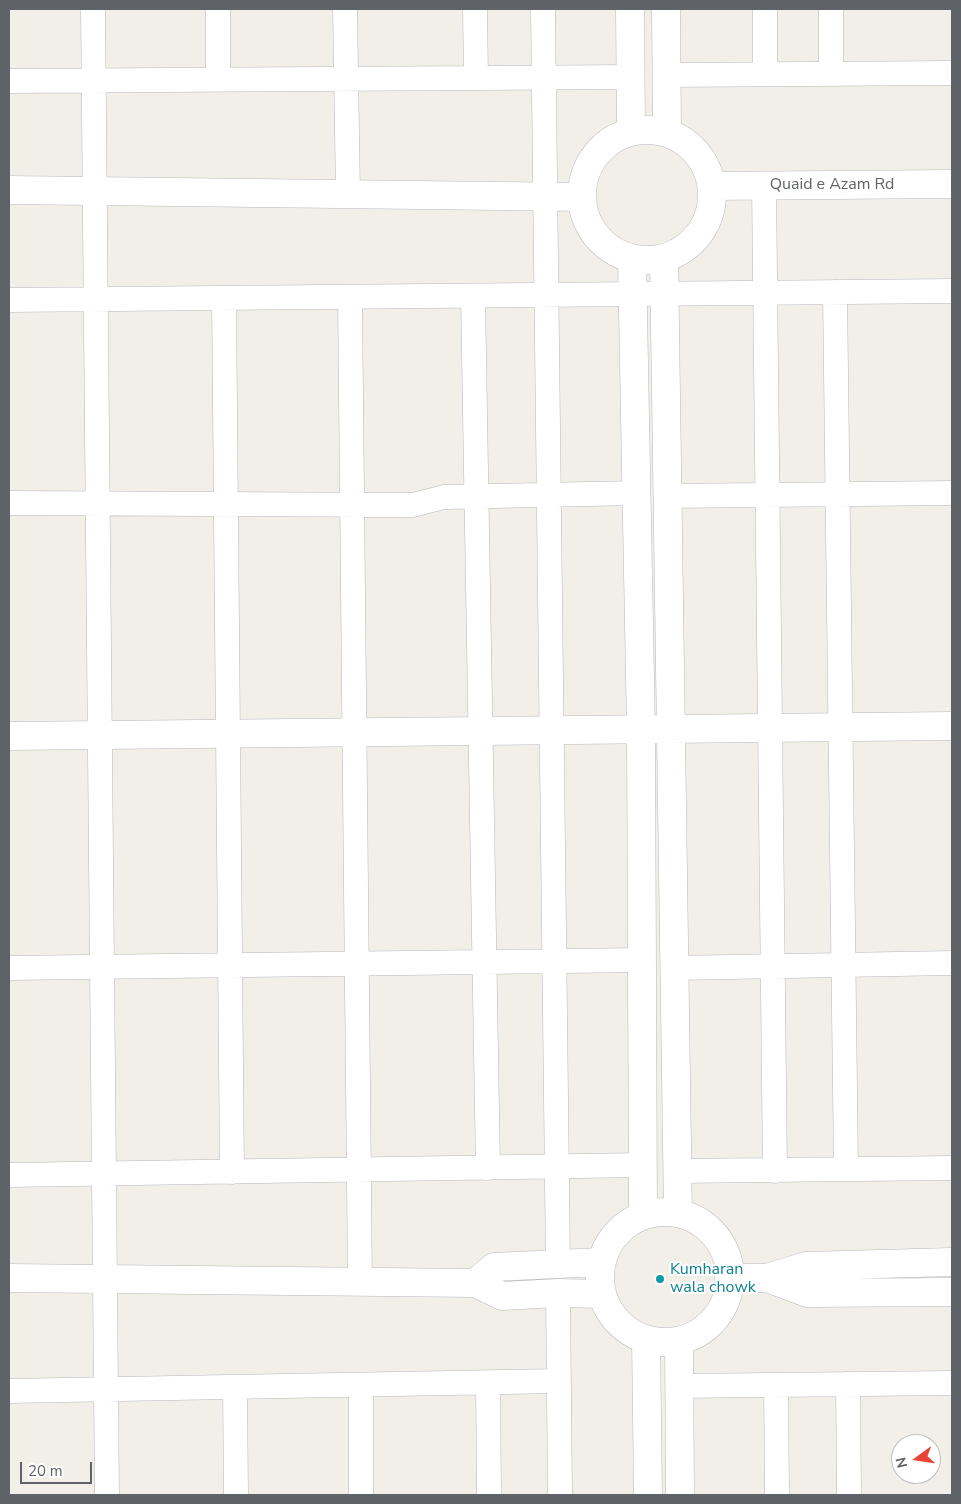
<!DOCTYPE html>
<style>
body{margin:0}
#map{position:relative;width:961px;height:1504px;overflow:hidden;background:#f1efe8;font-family:"Nunito Sans",sans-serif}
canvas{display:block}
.frame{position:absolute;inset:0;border:10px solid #5f6368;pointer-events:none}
.north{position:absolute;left:891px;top:1434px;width:50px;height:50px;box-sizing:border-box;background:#fff;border:1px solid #bfc1c3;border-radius:50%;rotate:256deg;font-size:14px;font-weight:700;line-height:20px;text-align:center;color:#5f6368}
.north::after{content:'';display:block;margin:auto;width:18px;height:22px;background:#ea4335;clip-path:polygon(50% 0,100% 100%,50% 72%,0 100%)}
.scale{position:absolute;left:20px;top:1462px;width:72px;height:22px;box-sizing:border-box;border:2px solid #5f6368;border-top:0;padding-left:6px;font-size:15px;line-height:18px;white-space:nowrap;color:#5f6368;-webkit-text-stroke:4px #fff;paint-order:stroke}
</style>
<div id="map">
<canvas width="961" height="1504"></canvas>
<div class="frame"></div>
<div class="north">N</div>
<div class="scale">20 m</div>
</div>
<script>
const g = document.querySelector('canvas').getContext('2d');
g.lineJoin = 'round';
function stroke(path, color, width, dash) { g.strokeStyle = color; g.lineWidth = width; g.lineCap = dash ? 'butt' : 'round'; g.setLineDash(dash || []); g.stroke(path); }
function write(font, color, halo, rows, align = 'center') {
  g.font = font + ' "Nunito Sans",sans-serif'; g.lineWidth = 4; g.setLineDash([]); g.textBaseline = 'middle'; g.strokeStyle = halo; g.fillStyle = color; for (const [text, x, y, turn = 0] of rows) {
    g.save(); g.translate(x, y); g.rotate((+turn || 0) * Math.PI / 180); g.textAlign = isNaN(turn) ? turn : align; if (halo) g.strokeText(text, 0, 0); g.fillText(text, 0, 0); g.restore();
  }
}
const minor = new Path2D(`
 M 93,9 L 107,1495
 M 218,9 L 218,79
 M 345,9 L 348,194
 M 475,9 L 476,78
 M 543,9 L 558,1264
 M 765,9 L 765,74
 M 831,74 L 831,9
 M 666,75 L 952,73
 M 9,81 L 631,77
 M 764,186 L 775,1171
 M 835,292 L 846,1169
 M 473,296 L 488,1168
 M 350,297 L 360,1282
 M 224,298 L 232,1172
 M 9,300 L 952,291
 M 667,496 L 952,493
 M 9,503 L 413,505 L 444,497 L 637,493
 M 9,968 L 642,960
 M 674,968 L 952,963
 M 677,1171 L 952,1168
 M 9,1175 L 643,1165
 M 558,1293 L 560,1495
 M 488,1383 L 489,1495
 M 848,1384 L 849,1495
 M 361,1385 L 361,1495
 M 776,1385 L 777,1495
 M 679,1386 L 952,1383
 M 235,1387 L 236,1495
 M 9,1391 L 559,1381`);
const tertiary = new Path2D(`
 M 630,9 L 631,131
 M 666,9 L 667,132
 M 632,259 L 641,729 L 643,1215
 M 664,259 L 678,1213
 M 9,736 L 952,726
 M600 1277a65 65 0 1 1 130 0a65 65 0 1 1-130 0Z
 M 9,1278 L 475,1283 L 502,1296 L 558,1293 L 602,1294
 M 729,1278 L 767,1278 L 806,1266 L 952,1262
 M 767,1278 L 807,1293 L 952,1292
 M 475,1283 L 494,1267 L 602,1262
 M 646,1339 L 648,1495
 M 679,1341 L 680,1495`);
const secondary = new Path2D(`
 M582 195a65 65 0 1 1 130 0a65 65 0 1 1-130 0Z
 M 712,186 L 952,184
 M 9,190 L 582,197`);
const markers = [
 [660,1279,5,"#0f9aa8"]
];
const streetNames = [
 ["Quaid e Azam Rd",832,185]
];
const cultureNames = [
 ["Kumharan",670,1270],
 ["wala chowk",670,1288]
];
stroke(minor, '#b5b8bc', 25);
stroke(tertiary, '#b5b8bc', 29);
stroke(secondary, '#b6babf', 29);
stroke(minor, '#fff', 24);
stroke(tertiary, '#fff', 28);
stroke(secondary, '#fff', 28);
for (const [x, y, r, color] of markers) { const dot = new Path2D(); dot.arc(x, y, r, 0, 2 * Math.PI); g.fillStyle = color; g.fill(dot); stroke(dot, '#fff', 2); }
write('16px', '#5f6368', '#fff', streetNames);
write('16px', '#0d838f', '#fff', cultureNames, 'left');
</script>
